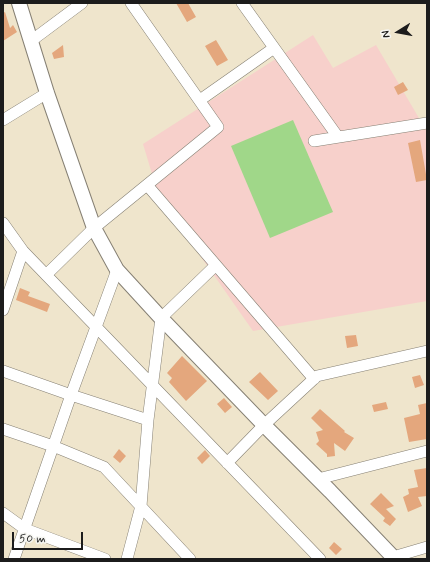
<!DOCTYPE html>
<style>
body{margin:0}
#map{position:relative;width:430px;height:562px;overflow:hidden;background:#efe5cc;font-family:Mynerve,sans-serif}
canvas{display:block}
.frame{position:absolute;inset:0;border:4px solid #1c1c1c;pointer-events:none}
.north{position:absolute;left:378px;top:12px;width:40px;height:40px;-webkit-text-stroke:3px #f6f6f2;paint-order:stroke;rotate:259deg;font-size:11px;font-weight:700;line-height:16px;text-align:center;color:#1c1c1c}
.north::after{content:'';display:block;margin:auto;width:14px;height:18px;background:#1c1c1c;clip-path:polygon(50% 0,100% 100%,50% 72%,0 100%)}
.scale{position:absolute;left:12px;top:532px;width:71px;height:18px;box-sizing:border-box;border:2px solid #1c1c1c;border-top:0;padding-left:5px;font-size:12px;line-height:14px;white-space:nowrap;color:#1c1c1c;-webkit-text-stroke:3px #f6f6f2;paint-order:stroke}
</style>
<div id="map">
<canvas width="430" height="562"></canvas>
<div class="frame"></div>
<div class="north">N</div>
<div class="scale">50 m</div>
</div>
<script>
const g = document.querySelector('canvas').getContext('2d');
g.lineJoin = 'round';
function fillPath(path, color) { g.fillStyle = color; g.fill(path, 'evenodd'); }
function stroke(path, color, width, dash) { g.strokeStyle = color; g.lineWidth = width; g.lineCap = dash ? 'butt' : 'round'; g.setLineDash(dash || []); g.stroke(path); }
const built = new Path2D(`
 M 313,35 L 333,68 L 376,45 L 426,130 L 427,301 L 253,331 L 159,197 L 143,144 Z`);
const green = new Path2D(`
 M 293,120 L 333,212 L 270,238 L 231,146 Z`);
const building = new Path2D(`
 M 176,3 L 188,3 L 196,17 L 187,22 Z
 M 5,12 L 10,28 L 13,25 L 17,32 L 3,41 L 3,13 Z
 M 216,40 L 228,60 L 217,66 L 205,46 Z
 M 63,45 L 64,57 L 54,59 L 52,53 Z
 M 403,82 L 408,90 L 398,95 L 394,87 Z
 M 420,140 L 427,180 L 416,182 L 408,143 Z
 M 20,288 L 30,292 L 28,296 L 50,304 L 47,312 L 16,300 Z
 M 356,335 L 358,346 L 347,348 L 345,336 Z
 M 182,356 L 207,381 L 186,401 L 169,382 L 172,378 L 167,373 Z
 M 260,372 L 278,391 L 268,400 L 249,382 Z
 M 420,375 L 424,385 L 415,388 L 412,377 Z
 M 224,398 L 232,407 L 225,413 L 217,404 Z
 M 386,402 L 388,409 L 374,412 L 372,405 Z
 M 427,403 L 427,439 L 409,442 L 404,418 L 420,414 L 418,405 Z
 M 320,409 L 345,431 L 344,432 L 354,438 L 345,451 L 334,443 L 335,456 L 327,457 L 327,454 L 316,444 L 319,441 L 316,432 L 323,430 L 311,418 Z
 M 119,449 L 126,456 L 120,463 L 113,457 Z
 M 205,450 L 210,456 L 202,464 L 197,458 Z
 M 427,468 L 427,496 L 418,497 L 422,506 L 408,512 L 403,497 L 409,494 L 408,489 L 418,487 L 414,470 Z
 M 381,493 L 394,506 L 386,509 L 396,519 L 390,526 L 383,521 L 385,518 L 370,504 Z
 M 334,542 L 342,549 L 336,555 L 329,548 Z`);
const minor = new Path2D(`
 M 242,3 L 338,137
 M 31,41 L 82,3
 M 200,100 L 274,48
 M 3,120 L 47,93
 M 314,141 L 427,123
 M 147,185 L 314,379
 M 3,223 L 23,251 L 320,559
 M 46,275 L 94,228 L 218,127 L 131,3
 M 3,310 L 23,251
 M 3,371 L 71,395 L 148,420
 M 3,429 L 53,446 L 104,467 L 190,559
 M 227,463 L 264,425 L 317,376 L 427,351
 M 318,479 L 427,451
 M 3,513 L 25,529 L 105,559
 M 393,557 L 427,547
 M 14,559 L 71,395 L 117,270
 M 127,559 L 141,506 L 148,420 L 161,318 L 216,265`);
const tertiary = new Path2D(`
 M 19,3 L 47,93 L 94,228 L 117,270 L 161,318 L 264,425 L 330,491 L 395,559`);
fillPath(built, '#f7d0cb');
fillPath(green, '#a0d789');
fillPath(building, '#e4a77d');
stroke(minor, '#868074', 12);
stroke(tertiary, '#868074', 16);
stroke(minor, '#fff', 11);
stroke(tertiary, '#fff', 14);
</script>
